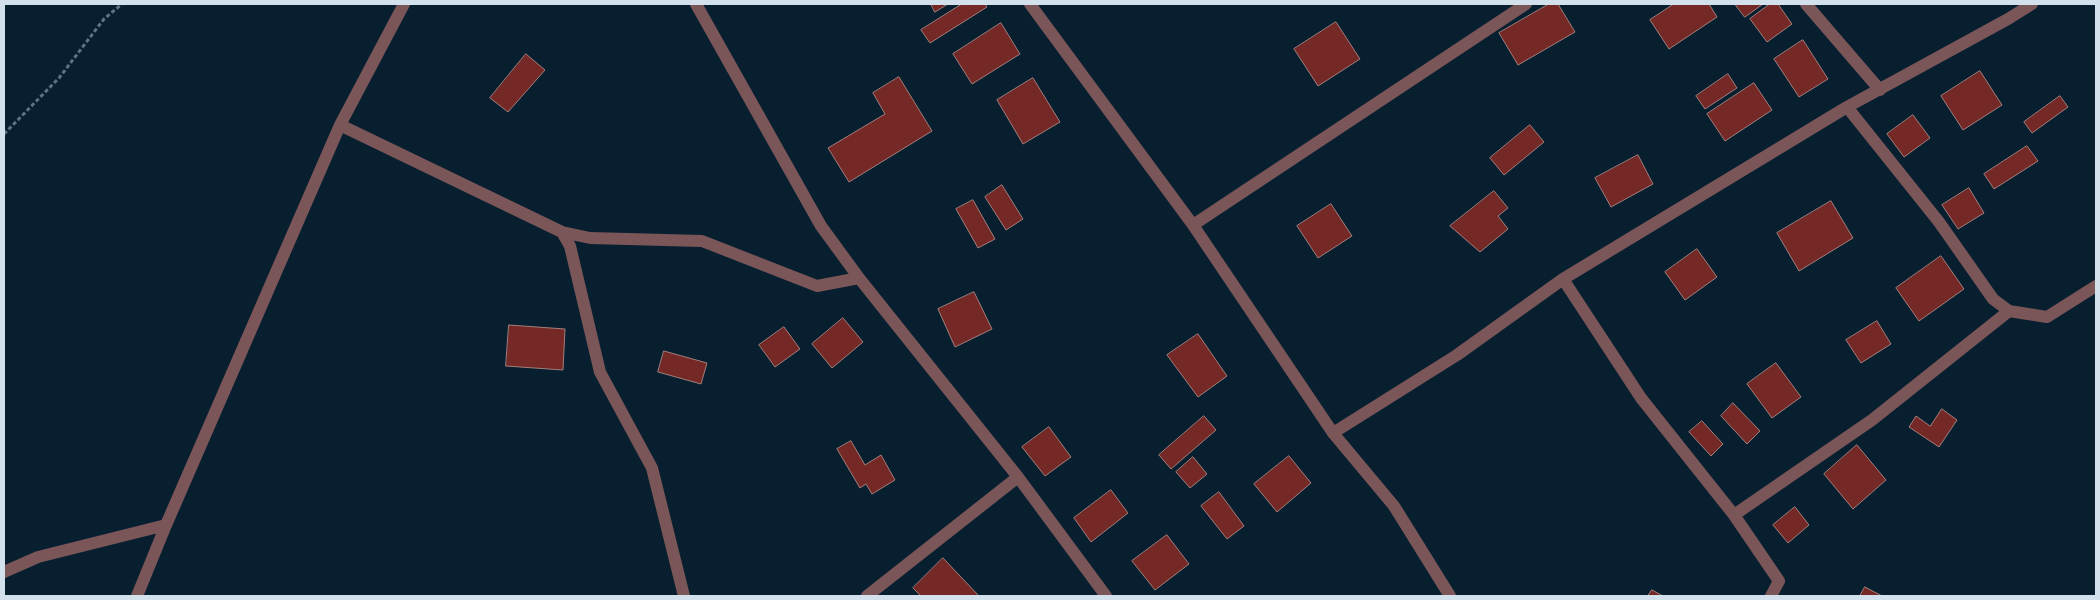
<!DOCTYPE html>
<style>
body{margin:0}
#map{position:relative;width:2100px;height:600px;overflow:hidden;background:#081f30;font-family:Barlow,sans-serif}
canvas{display:block}
.frame{position:absolute;inset:0;border:5px solid #d3e1ed;pointer-events:none}
</style>
<div id="map">
<canvas width="2100" height="600"></canvas>
<div class="frame"></div>
</div>
<script>
const g = document.querySelector('canvas').getContext('2d');
g.lineJoin = 'round';
function fillPath(path, color) { g.fillStyle = color; g.fill(path, 'evenodd'); }
function stroke(path, color, width, dash) { g.strokeStyle = color; g.lineWidth = width; g.lineCap = dash ? 'butt' : 'round'; g.setLineDash(dash || []); g.stroke(path); }
const building = new Path2D(`
 M 931,4 L 948,4 L 935,12 Z
 M 962,4 L 985,4 L 987,7 L 930,43 L 921,30 Z
 M 1549,4 L 1558,4 L 1575,32 L 1518,65 L 1499,33 Z
 M 1674,4 L 1709,4 L 1717,17 L 1669,49 L 1650,20 Z
 M 1735,4 L 1763,4 L 1745,17 Z
 M 1770,4 L 1778,4 L 1792,24 L 1767,42 L 1750,19 Z
 M 1336,22 L 1360,59 L 1318,86 L 1294,49 Z
 M 1001,23 L 1020,54 L 972,84 L 953,54 Z
 M 1803,40 L 1828,79 L 1799,97 L 1774,59 Z
 M 526,54 L 545,70 L 508,112 L 490,98 Z
 M 1980,71 L 2002,105 L 1963,130 L 1941,96 Z
 M 1728,74 L 1737,88 L 1705,109 L 1696,96 Z
 M 899,77 L 932,131 L 849,182 L 828,148 L 885,114 L 873,93 Z
 M 1033,78 L 1060,122 L 1023,144 L 997,100 Z
 M 1754,83 L 1772,110 L 1725,141 L 1707,114 Z
 M 2060,96 L 2068,107 L 2032,133 L 2024,122 Z
 M 1913,115 L 1930,138 L 1904,157 L 1887,134 Z
 M 1530,125 L 1544,142 L 1504,175 L 1490,158 Z
 M 2027,146 L 2038,161 L 1994,189 L 1984,174 Z
 M 1638,155 L 1653,184 L 1611,207 L 1595,178 Z
 M 1002,185 L 1023,219 L 1006,230 L 985,197 Z
 M 1969,188 L 1984,213 L 1958,229 L 1942,205 Z
 M 1494,191 L 1508,208 L 1498,216 L 1508,229 L 1480,252 L 1450,226 Z
 M 973,200 L 995,239 L 978,248 L 956,209 Z
 M 1831,201 L 1853,238 L 1799,271 L 1777,233 Z
 M 1331,204 L 1352,236 L 1318,258 L 1297,226 Z
 M 1697,249 L 1717,277 L 1685,300 L 1665,272 Z
 M 1941,256 L 1964,289 L 1919,321 L 1896,288 Z
 M 974,292 L 992,329 L 955,347 L 938,309 Z
 M 843,318 L 863,342 L 832,368 L 812,344 Z
 M 1877,321 L 1891,344 L 1861,363 L 1846,340 Z
 M 509,325 L 565,329 L 563,370 L 506,366 Z
 M 784,327 L 800,349 L 775,367 L 759,345 Z
 M 1198,334 L 1227,376 L 1198,397 L 1167,355 Z
 M 664,351 L 707,363 L 701,384 L 658,372 Z
 M 1776,363 L 1801,397 L 1772,418 L 1747,384 Z
 M 1733,403 L 1760,431 L 1747,444 L 1721,416 Z
 M 1942,409 L 1957,420 L 1939,447 L 1909,427 L 1916,416 L 1930,426 Z
 M 1204,416 L 1216,430 L 1171,469 L 1159,455 Z
 M 1702,421 L 1723,444 L 1711,456 L 1689,432 Z
 M 1049,427 L 1071,457 L 1045,476 L 1022,447 Z
 M 851,441 L 865,465 L 881,455 L 895,480 L 872,494 L 866,484 L 860,488 L 837,449 Z
 M 1857,445 L 1886,480 L 1853,509 L 1824,474 Z
 M 1289,456 L 1311,483 L 1277,512 L 1254,484 Z
 M 1193,457 L 1207,474 L 1190,488 L 1176,472 Z
 M 1111,490 L 1128,513 L 1091,542 L 1074,518 Z
 M 1219,492 L 1244,526 L 1227,539 L 1201,506 Z
 M 1795,507 L 1809,525 L 1788,543 L 1773,525 Z
 M 1167,535 L 1189,564 L 1155,590 L 1132,561 Z
 M 943,558 L 979,596 L 921,596 L 913,588 Z
 M 1865,587 L 1882,596 L 1860,596 Z
 M 1652,590 L 1663,596 L 1648,596 Z`);
const path = new Path2D(`
 M 4,134 L 59,78 L 104,19 L 122,4`);
const minor = new Path2D(`
 M 696,4 L 821,226 L 859,278 L 1018,477 L 1106,596
 M 1030,4 L 1193,225 L 1333,433 L 1394,506 L 1450,596
 M 1806,4 L 1880,90
 M 1847,107 L 1939,222 L 1993,299 L 2009,311 L 2047,317 L 2096,286
 M 340,125 L 562,232 L 570,246 L 600,372 L 652,468 L 684,596
 M 1193,225 L 1526,4
 M 562,232 L 590,238 L 702,241 L 817,286 L 859,278
 M 1563,279 L 1641,398 L 1734,515 L 1779,581 L 1771,596
 M 1333,433 L 1457,355 L 1563,279 L 1847,107 L 2008,19 L 2032,4
 M 1734,515 L 1872,420 L 2009,311
 M 4,572 L 38,557 L 166,525
 M 137,596 L 166,525 L 340,125 L 404,4
 M 867,596 L 1018,477`);
fillPath(building, '#752927');
stroke(building, '#a27f7c', 1);
stroke(path, '#5f7281', 3, [4, 2.5]);
stroke(minor, '#7a5659', 12);
</script>
